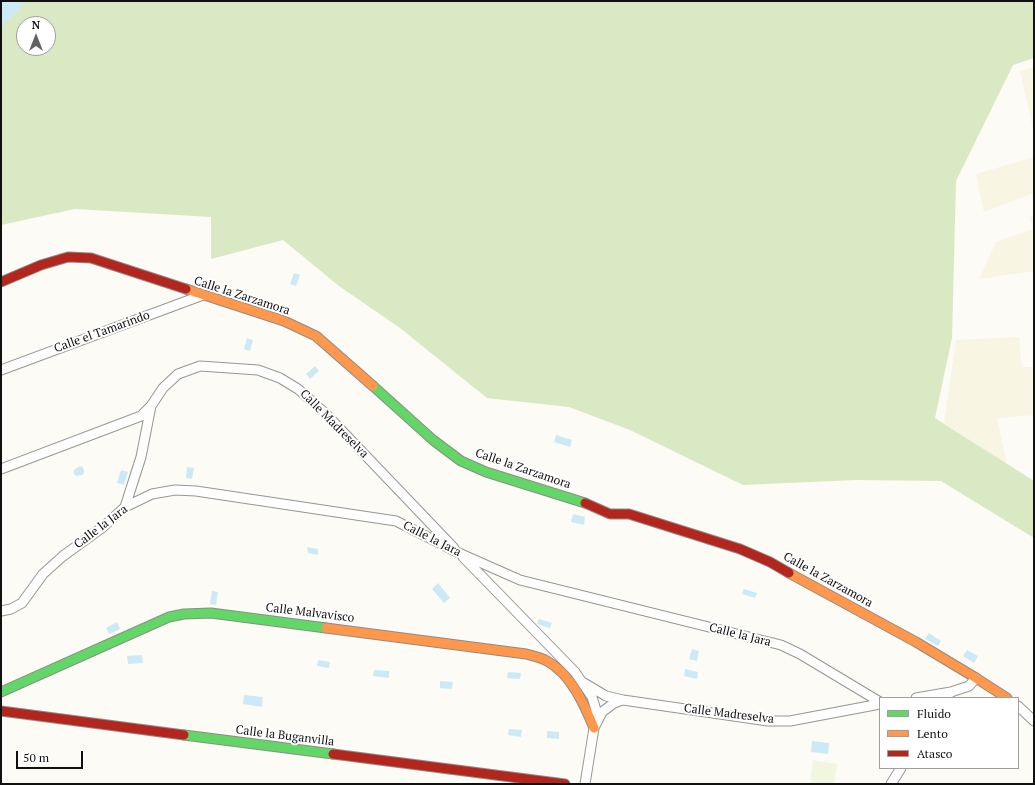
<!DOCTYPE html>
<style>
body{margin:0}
#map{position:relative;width:1035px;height:785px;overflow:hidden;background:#fcfbf6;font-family:"PT Serif",serif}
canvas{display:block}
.frame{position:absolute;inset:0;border:2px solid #101010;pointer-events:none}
.legend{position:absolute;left:879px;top:697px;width:140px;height:72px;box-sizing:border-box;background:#fff;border:1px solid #9f9f9f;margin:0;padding:5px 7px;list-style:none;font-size:12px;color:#101010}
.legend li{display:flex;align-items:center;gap:8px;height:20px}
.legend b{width:20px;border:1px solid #9f9f9f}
.north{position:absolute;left:16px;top:16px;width:40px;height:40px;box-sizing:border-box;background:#fff;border:1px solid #9f9f9f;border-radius:50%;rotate:0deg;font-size:11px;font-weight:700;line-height:16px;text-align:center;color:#101010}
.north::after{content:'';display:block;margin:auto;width:14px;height:18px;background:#636260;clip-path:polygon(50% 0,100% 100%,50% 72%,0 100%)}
.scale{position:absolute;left:16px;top:751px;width:67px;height:18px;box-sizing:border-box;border:2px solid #101010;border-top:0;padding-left:5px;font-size:12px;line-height:14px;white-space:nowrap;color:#101010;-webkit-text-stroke:3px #fff;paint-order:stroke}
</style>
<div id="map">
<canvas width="1035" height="785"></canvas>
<div class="frame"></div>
<ul class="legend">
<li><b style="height:5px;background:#63d668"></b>Fluido</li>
<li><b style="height:5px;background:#ff974d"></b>Lento</li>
<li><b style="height:5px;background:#b3261e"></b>Atasco</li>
</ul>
<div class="north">N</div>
<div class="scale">50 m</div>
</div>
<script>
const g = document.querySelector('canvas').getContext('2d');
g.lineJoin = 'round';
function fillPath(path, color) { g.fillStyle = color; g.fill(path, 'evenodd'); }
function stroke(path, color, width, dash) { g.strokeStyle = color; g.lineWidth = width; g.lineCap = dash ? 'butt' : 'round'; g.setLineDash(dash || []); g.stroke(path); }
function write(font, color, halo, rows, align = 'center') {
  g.font = font + ' "PT Serif",serif'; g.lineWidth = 4; g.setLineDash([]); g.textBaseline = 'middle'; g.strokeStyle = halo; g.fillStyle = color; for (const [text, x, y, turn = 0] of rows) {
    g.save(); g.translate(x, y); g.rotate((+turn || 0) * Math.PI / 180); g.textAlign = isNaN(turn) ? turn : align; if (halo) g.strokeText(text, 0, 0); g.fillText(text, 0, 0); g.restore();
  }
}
const farmland = new Path2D(`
 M 1034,67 L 1034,133 L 1020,71 Z
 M 1034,157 L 1034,193 L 984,212 L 976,174 Z
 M 1034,216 L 1034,271 L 979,279 L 996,242 L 990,244 L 1033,229 L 1029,217 Z
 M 1019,337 L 1022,367 L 1034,367 L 1034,415 L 997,418 L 1007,464 L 944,423 L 956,340 Z`);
const forest = new Path2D(`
 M 1,1 L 1034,1 L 1034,58 L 1013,65 L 956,181 L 952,338 L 935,418 L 1034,481 L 1034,538 L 941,481 L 856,480 L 743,485 L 630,430 L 569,407 L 487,398 L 400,328 L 339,286 L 283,240 L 211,259 L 211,217 L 75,209 L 1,225 ZM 24,24 L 48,24 L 48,48 L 24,48 Z`);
const pitch = new Path2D(`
 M 813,760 L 837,764 L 834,784 L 810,784 Z`);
const water = new Path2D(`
 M 294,273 L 300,275 L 296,286 L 290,284 Z
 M 247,338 L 253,340 L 250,351 L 244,349 Z
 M 315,366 L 319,371 L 310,379 L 306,374 Z
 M 556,435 L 572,440 L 570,447 L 554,442 Z
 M 82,466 L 84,470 L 84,473 L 82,475 L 76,476 L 74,474 L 74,470 L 78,467 Z
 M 187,467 L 194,468 L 192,479 L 186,478 Z
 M 121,470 L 128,472 L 124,485 L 117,483 Z
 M 573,514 L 585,517 L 584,525 L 571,522 Z
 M 307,547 L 318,549 L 318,555 L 308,553 Z
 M 438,583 L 450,598 L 444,603 L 432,589 Z
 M 744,589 L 757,593 L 755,598 L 742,594 Z
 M 212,591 L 218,592 L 216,605 L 210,604 Z
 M 539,619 L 552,623 L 550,628 L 537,624 Z
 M 117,622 L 120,629 L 109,634 L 106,628 Z
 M 929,633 L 941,641 L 938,646 L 925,639 Z
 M 692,649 L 699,651 L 697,661 L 689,659 Z
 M 967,650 L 978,656 L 974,663 L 963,656 Z
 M 142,655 L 143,663 L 128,664 L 127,656 Z
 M 318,660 L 330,662 L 329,668 L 317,666 Z
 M 685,669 L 698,672 L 697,679 L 684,676 Z
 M 374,670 L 389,671 L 389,678 L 373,676 Z
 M 508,672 L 521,673 L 520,679 L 507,678 Z
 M 440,681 L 453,682 L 452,689 L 440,688 Z
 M 244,695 L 263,697 L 262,707 L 243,704 Z
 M 509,729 L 522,730 L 521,737 L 508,735 Z
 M 547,731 L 559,732 L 559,739 L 547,738 Z
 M 812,741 L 829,743 L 828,754 L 811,752 Z`);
const river = new Path2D(`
 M 1,16 L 16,1`);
const street = new Path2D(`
 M 1,370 L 203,295
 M 1,469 L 141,416 L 151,406 L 163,388 L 178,374 L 200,366 L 258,370 L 280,378 L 298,389 L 325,413 L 454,548
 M 125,507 L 141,457 L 151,406
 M 463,557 L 575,672 L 592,697 L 596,710 L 594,727
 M 1,611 L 11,609 L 22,603 L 43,574 L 63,556 L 103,527 L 125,507 L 152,494 L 175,490 L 196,491 L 396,521 L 459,553 L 520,580 L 781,645 L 800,654 L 880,702
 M 584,683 L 606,696 L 623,700 L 768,721 L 790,721 L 880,704
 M 916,698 L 951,692
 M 944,698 L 951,692 L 969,686 L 976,678
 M 1018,706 L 1034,721
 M 585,784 L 594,728 L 602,712 L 614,703 L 622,700
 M 891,784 L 901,768`);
const fast = new Path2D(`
 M 373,386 L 433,440 L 461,461 L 486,472 L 585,503
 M 1,692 L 169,617 L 184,614 L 211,613 L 326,628
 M 184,735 L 333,754`);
const slow = new Path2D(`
 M 186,289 L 284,321 L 316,336 L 373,386
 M 789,573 L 916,642 L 976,678 L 1007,698
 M 326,628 L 526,654 C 533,656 540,657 547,661 C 571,674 584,704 594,728`);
const jam = new Path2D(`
 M 1,282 L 41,265 L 68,257 L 91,258 L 186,289
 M 585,503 L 610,514 L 629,514 L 740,549 L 770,562 L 789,573
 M 1,711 L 184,735
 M 333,754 L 565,784`);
const streetNames = [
 ["Calle la Zarzamora",242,296,18],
 ["Calle el Tamarindo",102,332,-20],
 ["Calle Madreselva",334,424,45],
 ["Calle la Zarzamora",523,469,19],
 ["Calle la Jara",101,527,-37],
 ["Calle la Jara",432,539,27],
 ["Calle la Zarzamora",828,580,29],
 ["Calle Malvavisco",310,613,7],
 ["Calle la Jara",740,635,14],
 ["Calle Madreselva",729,714,7],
 ["Calle la Buganvilla",285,736,7]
];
fillPath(farmland, '#f8f5e3');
fillPath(forest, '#d8e9c4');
fillPath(pitch, '#f0f6e0');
fillPath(water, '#cceaf6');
stroke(river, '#cceaf6', 16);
stroke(street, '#969694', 11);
stroke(fast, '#8d8c8a', 11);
stroke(slow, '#8d8c8a', 11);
stroke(jam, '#8d8c8a', 11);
stroke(street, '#fffefe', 9);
stroke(fast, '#63d668', 9);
stroke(slow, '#ff974d', 9);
stroke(jam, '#b3261e', 9);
write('12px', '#101010', '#fff', streetNames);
</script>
